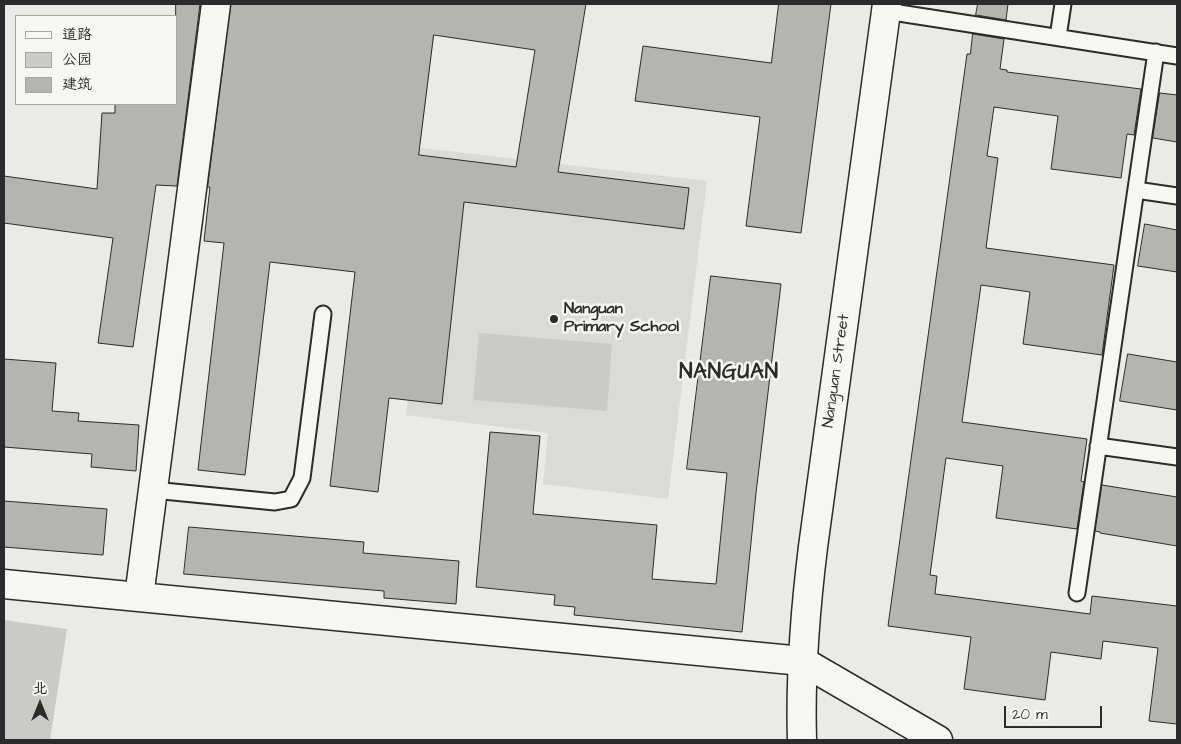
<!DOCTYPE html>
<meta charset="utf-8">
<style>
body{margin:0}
#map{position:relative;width:1181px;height:744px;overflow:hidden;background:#eaeae6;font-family:"Architects Daughter","LXGW WenKai TC",sans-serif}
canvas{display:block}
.frame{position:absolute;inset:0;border:5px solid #2b2b2b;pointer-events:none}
.legend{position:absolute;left:15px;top:15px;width:162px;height:90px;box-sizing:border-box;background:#f6f6f2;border:1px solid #a5a5a2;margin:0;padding:6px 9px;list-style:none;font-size:15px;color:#2b2b2b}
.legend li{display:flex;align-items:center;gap:10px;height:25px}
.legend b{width:25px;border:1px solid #a5a5a2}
.north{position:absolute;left:15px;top:679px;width:50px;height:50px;-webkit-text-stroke:4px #f6f6f2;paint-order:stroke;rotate:0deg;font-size:14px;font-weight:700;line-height:20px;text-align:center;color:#2b2b2b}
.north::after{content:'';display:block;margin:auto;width:18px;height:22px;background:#2b2b2b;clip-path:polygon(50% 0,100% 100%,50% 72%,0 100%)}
.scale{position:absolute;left:1004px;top:706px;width:98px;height:22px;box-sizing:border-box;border:2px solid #2b2b2b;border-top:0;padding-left:6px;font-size:15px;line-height:18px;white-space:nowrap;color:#2b2b2b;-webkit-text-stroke:4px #f6f6f2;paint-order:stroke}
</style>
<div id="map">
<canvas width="1181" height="744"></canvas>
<div class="frame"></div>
<ul class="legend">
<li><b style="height:6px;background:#f6f6f2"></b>道路</li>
<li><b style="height:14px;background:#cacac7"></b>公园</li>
<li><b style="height:14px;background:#b4b4b1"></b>建筑</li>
</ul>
<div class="north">北</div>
<div class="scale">20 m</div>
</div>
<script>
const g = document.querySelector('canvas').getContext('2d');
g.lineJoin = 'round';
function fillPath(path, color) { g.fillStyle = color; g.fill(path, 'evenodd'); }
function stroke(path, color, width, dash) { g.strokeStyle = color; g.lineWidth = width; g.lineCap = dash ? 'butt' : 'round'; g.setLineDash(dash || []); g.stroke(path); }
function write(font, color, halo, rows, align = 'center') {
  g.font = font + ' "Architects Daughter",sans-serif'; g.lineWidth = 5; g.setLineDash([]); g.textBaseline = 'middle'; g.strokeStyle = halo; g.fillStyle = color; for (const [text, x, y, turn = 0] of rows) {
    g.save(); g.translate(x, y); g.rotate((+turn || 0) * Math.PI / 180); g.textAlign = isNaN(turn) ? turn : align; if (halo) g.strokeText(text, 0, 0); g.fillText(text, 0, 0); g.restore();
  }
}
const built = new Path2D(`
 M 361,141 L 707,181 L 668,499 L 543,484 L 548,433 L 406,415 L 429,222 Z`);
const green = new Path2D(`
 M 479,333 L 612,344 L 607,411 L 473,400 Z
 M 4,620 L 67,629 L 50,740 L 4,740 Z`);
const building = new Path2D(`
 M 176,4 L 200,4 L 177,186 L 156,185 L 133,347 L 98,343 L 113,238 L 4,223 L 4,176 L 97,189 L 102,113 L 115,113 L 115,104 L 176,104 Z
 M 231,4 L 586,4 L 558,172 L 689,188 L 684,229 L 464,202 L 442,404 L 389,398 L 378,492 L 330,486 L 355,272 L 270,262 L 245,475 L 198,470 L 224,243 L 204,241 L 210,187 L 208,187 ZM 434,35 L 535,50 L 516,167 L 419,155 Z
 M 779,4 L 831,4 L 801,233 L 746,226 L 760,117 L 635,101 L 643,46 L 771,63 Z
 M 978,4 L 1008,4 L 1006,20 L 976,15 Z
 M 973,34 L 1004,39 L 1000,69 L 1007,70 L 1007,72 L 1141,89 L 1134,135 L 1127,134 L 1121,178 L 1051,169 L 1058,116 L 994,107 L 987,156 L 998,158 L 986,248 L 1114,265 L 1102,355 L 1023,344 L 1030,292 L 981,285 L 962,422 L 1087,439 L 1081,481 L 1084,482 L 1077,529 L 996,518 L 1003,466 L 946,458 L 930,575 L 937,576 L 935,594 L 1090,614 L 1092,596 L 1177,606 L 1177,724 L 1149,721 L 1158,648 L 1103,641 L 1101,659 L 1051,652 L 1045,700 L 964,689 L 971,637 L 888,626 L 967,54 L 970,54 Z
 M 1160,93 L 1177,95 L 1177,142 L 1153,138 Z
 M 1145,224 L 1177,230 L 1177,272 L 1138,266 Z
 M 711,276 L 781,284 L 756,493 L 742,632 L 574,615 L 575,607 L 554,605 L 555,595 L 476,587 L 490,432 L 540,436 L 533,514 L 657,525 L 652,579 L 716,584 L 727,473 L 687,469 Z
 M 1128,354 L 1177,362 L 1177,410 L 1120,401 Z
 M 4,359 L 56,363 L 52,411 L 79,413 L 78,421 L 139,425 L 136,471 L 91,467 L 92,454 L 4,447 Z
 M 1102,485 L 1177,497 L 1177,546 L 1100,533 L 1100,532 L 1095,531 Z
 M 4,501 L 107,509 L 103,555 L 4,547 Z
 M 189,527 L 364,542 L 363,553 L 459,561 L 456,604 L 384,598 L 384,591 L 184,574 Z`);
const service = new Path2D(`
 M 886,11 L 1177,56
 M 1058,37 L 1063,4
 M 1136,190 L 1177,196
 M 1098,446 L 1177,457
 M 153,490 L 275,502 L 291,499 L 302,478 L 323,314
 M 1077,593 L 1156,52`);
const minor = new Path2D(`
 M 4,584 L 802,661 L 938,740
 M 139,597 L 216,4`);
const tertiary = new Path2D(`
 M 802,740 C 800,675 805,612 813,547 L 887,4`);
const markers = [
 [554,319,5,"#2b2b2b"]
];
const poiNames = [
 ["Nanguan",564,310],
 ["Primary School",564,328]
];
const streetNames = [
 ["Nanguan Street",837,371,-82]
];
const districtNames = [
 ["NANGUAN",729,374]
];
fillPath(built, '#dadad6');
fillPath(green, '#cacac7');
fillPath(building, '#b4b4b1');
stroke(building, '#2b2b2b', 1);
stroke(service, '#2b2b2b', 19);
stroke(minor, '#2b2b2b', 31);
stroke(tertiary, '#2b2b2b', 31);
stroke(service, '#f6f6f2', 15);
stroke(minor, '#f6f6f2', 28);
stroke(tertiary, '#f6f6f2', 28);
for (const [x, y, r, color] of markers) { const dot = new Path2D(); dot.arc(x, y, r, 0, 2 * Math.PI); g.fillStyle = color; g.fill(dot); stroke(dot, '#f6f6f2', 2); }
write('bold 16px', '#2b2b2b', '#f6f6f2', poiNames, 'left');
write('16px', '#2b2b2b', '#f6f6f2', streetNames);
g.letterSpacing = '1px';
write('bold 21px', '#2b2b2b', '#f6f6f2', districtNames);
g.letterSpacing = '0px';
</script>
